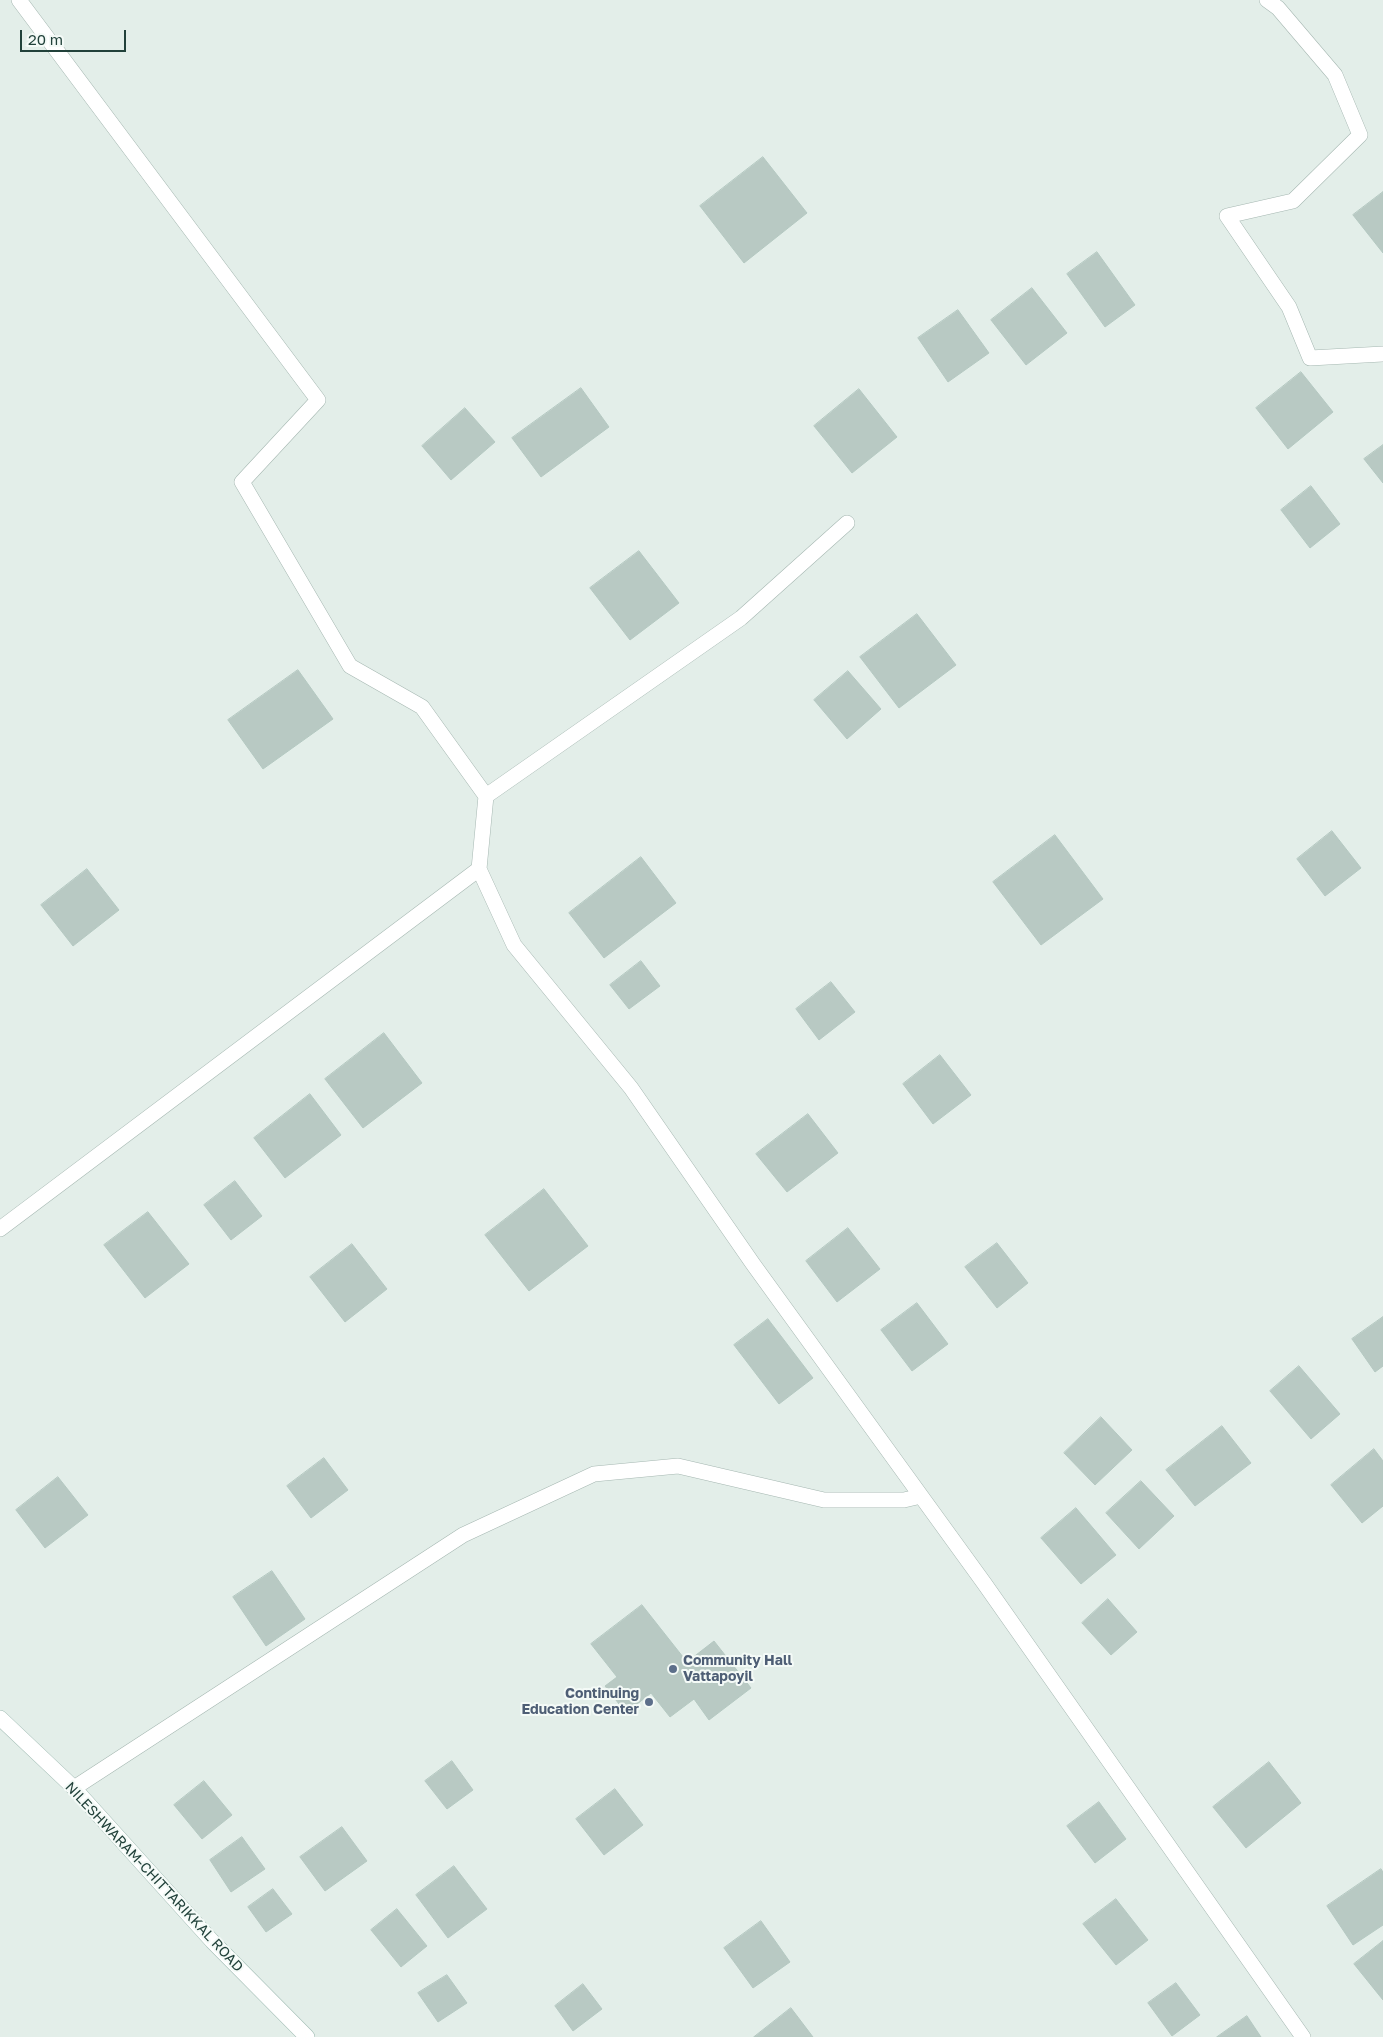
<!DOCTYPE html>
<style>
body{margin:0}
#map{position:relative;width:1383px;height:2037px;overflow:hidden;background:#e3eee9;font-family:"Golos Text",sans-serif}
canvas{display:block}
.scale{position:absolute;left:20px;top:30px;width:106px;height:22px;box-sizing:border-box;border:2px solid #21413a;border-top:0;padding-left:6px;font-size:15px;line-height:18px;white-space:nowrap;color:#21413a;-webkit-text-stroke:4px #f4faf7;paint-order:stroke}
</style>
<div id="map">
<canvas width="1383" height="2037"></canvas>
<div class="scale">20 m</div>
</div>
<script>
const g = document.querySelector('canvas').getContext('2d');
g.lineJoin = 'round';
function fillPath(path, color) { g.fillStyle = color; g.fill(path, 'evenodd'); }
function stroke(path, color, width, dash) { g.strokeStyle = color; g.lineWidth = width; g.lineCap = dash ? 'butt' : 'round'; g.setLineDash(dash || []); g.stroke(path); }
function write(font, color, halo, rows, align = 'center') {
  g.font = font + ' "Golos Text",sans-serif'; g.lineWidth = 4; g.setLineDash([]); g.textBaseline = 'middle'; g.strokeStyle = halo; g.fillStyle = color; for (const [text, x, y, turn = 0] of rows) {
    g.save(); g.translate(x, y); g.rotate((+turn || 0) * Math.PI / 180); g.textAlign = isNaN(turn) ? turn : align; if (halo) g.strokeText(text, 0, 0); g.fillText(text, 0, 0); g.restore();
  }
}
const building = new Path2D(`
 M 763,157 L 807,213 L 744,263 L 700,206 Z
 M 1383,192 L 1383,253 L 1353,215 Z
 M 1097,252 L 1135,305 L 1105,327 L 1067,274 Z
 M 1032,288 L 1067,333 L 1026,365 L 991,320 Z
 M 958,310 L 989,353 L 948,382 L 918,338 Z
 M 1301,372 L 1333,412 L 1288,449 L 1256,408 Z
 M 581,388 L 609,427 L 541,477 L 512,438 Z
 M 859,389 L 897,437 L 852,473 L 814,426 Z
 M 465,408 L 495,442 L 451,480 L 422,446 Z
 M 1383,445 L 1383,483 L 1364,459 Z
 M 1311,486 L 1340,524 L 1310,548 L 1281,510 Z
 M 639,551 L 679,603 L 630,640 L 590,588 Z
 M 917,614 L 956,665 L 899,708 L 860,657 Z
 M 298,670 L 333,719 L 263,769 L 228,720 Z
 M 848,671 L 881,709 L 847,739 L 814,700 Z
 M 1332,831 L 1361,868 L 1325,896 L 1297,859 Z
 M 1055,835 L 1103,899 L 1041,945 L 993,882 Z
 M 641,857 L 676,903 L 604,958 L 569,913 Z
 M 87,869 L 119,910 L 73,946 L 41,905 Z
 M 641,961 L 660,986 L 629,1009 L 610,985 Z
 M 831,982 L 855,1012 L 819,1040 L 796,1009 Z
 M 384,1033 L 422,1083 L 363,1128 L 325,1079 Z
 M 940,1055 L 971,1095 L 933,1124 L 903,1084 Z
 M 310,1094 L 341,1135 L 285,1178 L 254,1138 Z
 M 808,1114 L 838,1153 L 787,1192 L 756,1154 Z
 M 235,1181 L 262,1216 L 231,1240 L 204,1205 Z
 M 544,1189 L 588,1246 L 529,1291 L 485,1235 Z
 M 148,1212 L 189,1264 L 145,1298 L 104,1245 Z
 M 848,1228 L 880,1269 L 837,1302 L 806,1261 Z
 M 997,1243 L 1028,1283 L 997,1308 L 965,1267 Z
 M 352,1244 L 387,1289 L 345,1322 L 310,1277 Z
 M 917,1303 L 948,1344 L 912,1371 L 881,1330 Z
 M 1383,1317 L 1383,1366 L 1375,1372 L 1352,1339 Z
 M 768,1319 L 813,1378 L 779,1404 L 734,1345 Z
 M 1299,1366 L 1340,1414 L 1311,1439 L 1270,1391 Z
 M 1101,1417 L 1132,1450 L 1095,1485 L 1064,1453 Z
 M 1222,1426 L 1251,1463 L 1195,1506 L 1166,1470 Z
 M 1374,1449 L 1383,1461 L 1383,1506 L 1362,1523 L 1331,1485 Z
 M 324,1458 L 348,1490 L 311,1518 L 287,1486 Z
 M 58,1477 L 88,1515 L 45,1548 L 16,1510 Z
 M 1141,1481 L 1174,1516 L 1139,1549 L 1106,1513 Z
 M 1076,1508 L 1116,1555 L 1081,1584 L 1041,1538 Z
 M 272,1571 L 305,1619 L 266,1646 L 233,1597 Z
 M 1108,1599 L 1137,1632 L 1111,1655 L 1082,1623 Z
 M 642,1605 L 687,1662 L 714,1641 L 751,1688 L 709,1720 L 694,1699 L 670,1717 L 651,1693 L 626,1713 L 605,1686 L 617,1677 L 591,1644 Z
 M 452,1761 L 473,1790 L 447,1809 L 425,1781 Z
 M 1269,1762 L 1301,1803 L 1246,1848 L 1213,1807 Z
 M 204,1781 L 232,1815 L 202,1839 L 174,1805 Z
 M 615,1789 L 643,1825 L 604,1855 L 576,1819 Z
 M 1099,1802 L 1126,1839 L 1095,1863 L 1067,1826 Z
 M 342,1827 L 367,1861 L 325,1891 L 300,1857 Z
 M 242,1837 L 265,1869 L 231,1892 L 210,1860 Z
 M 454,1866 L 487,1909 L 448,1938 L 416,1895 Z
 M 1381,1869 L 1383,1872 L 1383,1925 L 1353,1945 L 1327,1906 Z
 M 273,1889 L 292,1914 L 266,1932 L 248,1907 Z
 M 1116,1899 L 1148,1940 L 1116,1965 L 1083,1924 Z
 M 397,1909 L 427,1946 L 401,1967 L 371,1930 Z
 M 761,1921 L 790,1962 L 753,1988 L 724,1948 Z
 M 1383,1941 L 1383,2000 L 1354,1964 Z
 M 447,1975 L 467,2003 L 438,2022 L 418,1993 Z
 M 1176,1983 L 1200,2015 L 1172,2036 L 1148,2003 Z
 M 583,1984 L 602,2009 L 573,2031 L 555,2006 Z
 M 791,2008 L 813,2037 L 754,2037 Z
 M 1247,2016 L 1261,2037 L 1217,2037 Z`);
const street = new Path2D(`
 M 19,0 L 318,400 L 242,482 L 350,666 L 422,707 L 486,796 L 479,869 L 514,945 L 631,1088 L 753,1264 L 984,1583 L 1303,2037
 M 1267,0 L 1278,8 L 1335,75 L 1360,135 L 1293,201 L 1227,216 L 1289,307 L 1310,358 L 1383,354
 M 486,796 L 741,618 L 847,523
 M 0,1229 L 479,869
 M 74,1788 L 463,1535 L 594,1474 L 678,1466 L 824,1500 L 904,1500 L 921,1496`);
const secondary = new Path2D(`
 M 0,1718 L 74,1788 L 212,1941 L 307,2037`);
const markers = [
 [673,1669,5,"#5c6f8a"],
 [649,1702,5,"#5c6f8a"]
];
const serviceNames = [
 ["Community Hall",683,1661],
 ["Vattapoyil",683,1677],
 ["Continuing",639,1694,"right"],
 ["Education Center",639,1710,"right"]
];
const streetNames = [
 ["NILESHWARAM-CHITTARIKKAL ROAD",154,1877,47]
];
fillPath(building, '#b8c9c3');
stroke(building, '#b4c8c1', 1);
stroke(street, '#a5b7b1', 16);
stroke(secondary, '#a0bbb3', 16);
stroke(street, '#fff', 15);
stroke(secondary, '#fff', 15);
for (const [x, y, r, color] of markers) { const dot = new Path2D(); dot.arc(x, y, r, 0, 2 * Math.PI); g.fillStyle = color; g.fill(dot); stroke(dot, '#f4faf7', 2); }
write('bold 14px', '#4e5e75', '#f4faf7', serviceNames, 'left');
write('14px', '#21413a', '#f4faf7', streetNames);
</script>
